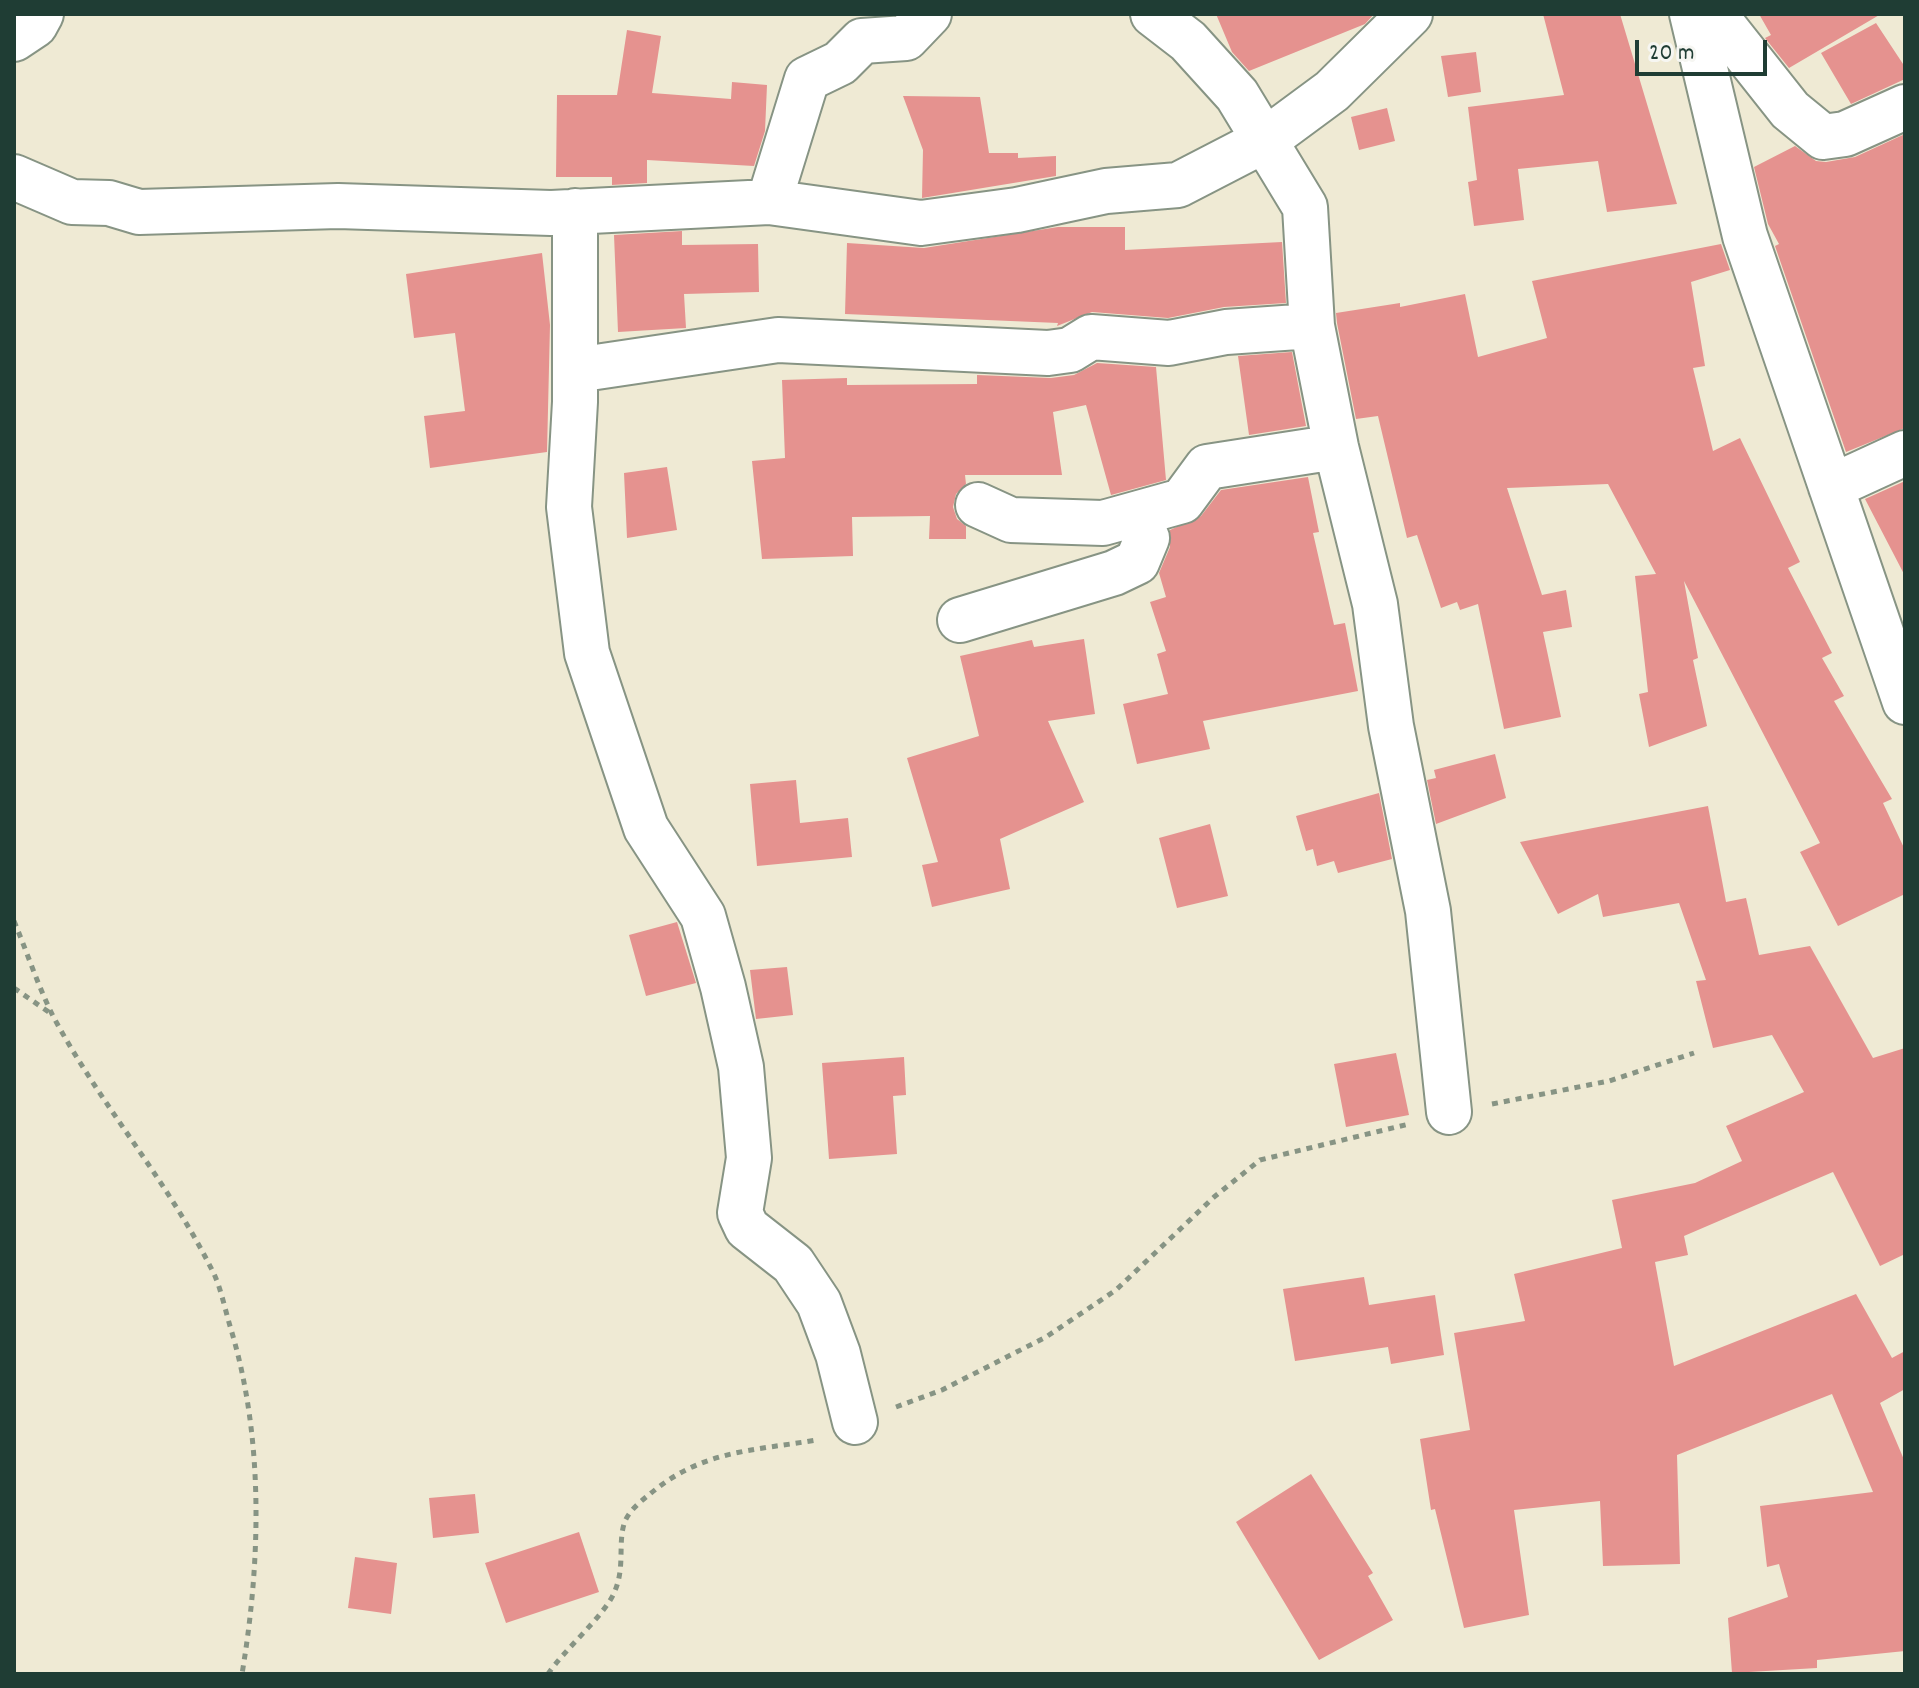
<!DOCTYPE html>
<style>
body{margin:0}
#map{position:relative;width:1919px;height:1688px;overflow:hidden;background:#efead4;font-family:Dekko,sans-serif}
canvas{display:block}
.frame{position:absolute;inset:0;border:16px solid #1f3d34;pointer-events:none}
.scale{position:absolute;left:1635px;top:40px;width:132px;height:36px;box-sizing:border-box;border:4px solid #1f3d34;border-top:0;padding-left:10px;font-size:24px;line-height:28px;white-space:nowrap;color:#1f3d34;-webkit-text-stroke:6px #f6f6f2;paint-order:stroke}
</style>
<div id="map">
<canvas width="1919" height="1688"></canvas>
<div class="frame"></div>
<div class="scale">20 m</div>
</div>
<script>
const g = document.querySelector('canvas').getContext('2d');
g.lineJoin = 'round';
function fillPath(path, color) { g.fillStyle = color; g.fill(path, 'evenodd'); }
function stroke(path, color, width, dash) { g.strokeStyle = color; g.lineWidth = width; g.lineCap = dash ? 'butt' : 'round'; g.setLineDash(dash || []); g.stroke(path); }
const building = new Path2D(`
 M 1216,14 L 1374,14 L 1365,24 L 1249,71 L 1232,52 Z
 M 1543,14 L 1620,14 L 1677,204 L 1607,212 L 1598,161 L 1518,169 L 1524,220 L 1474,226 L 1468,182 L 1477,180 L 1468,107 L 1564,95 Z
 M 1759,14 L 1881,14 L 1789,68 L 1765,38 L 1771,35 Z
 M 1876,23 L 1905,67 L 1905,79 L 1851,104 L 1821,53 Z
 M 627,30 L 661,36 L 652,93 L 731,99 L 732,82 L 767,85 L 765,131 L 754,166 L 647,160 L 647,183 L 612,185 L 612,177 L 556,177 L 557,95 L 617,95 Z
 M 1476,52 L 1481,92 L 1448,97 L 1441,56 Z
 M 903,96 L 980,97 L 989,153 L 1018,153 L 1018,158 L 1056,156 L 1056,176 L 922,198 L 923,150 Z
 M 1387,108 L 1395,141 L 1359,150 L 1351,117 Z
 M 1905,134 L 1905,428 L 1846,452 L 1775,246 L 1779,244 L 1768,224 L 1754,167 L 1795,146 L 1816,161 L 1826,162 L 1855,157 Z
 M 1058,227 L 1125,227 L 1125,250 L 1282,242 L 1286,303 L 1224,307 L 1168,318 L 1092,312 L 1057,326 L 1058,323 L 845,314 L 847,243 L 924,248 Z
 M 682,231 L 682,245 L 758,244 L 759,292 L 684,294 L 686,328 L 618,332 L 614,235 Z
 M 1721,244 L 1730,270 L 1691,282 L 1705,366 L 1693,368 L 1713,451 L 1740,438 L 1800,562 L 1788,568 L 1832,653 L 1822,658 L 1844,696 L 1834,701 L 1892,799 L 1883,803 L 1905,850 L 1905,894 L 1838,926 L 1800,852 L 1820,843 L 1684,581 L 1698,658 L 1693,660 L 1707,726 L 1649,747 L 1639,694 L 1648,692 L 1635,576 L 1656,574 L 1608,484 L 1507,488 L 1542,595 L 1566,590 L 1572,627 L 1543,632 L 1561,717 L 1504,729 L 1478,604 L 1460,610 L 1457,602 L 1441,608 L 1417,535 L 1407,538 L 1378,416 L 1356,419 L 1337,323 L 1336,313 L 1400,303 L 1400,307 L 1465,294 L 1478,357 L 1547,338 L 1532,281 Z
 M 542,253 L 550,325 L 547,452 L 430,468 L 424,416 L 465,411 L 455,333 L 414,338 L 406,274 Z
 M 1292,352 L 1306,426 L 1249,435 L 1238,356 Z
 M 1097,363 L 1156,367 L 1166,480 L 1111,495 L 1086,405 L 1053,412 L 1062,475 L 965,475 L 966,484 L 956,494 L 953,507 L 957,519 L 966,526 L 966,539 L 929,539 L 930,516 L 852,517 L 853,556 L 762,559 L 752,461 L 785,458 L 782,380 L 847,378 L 847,385 L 977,384 L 977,375 L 1051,378 L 1074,375 Z
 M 667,467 L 677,530 L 627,538 L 624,473 Z
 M 1308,477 L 1319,532 L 1313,533 L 1334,625 L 1345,623 L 1358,691 L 1203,721 L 1210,749 L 1137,764 L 1123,704 L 1168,694 L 1157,654 L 1166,651 L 1150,602 L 1166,597 L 1159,573 L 1170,547 L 1170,530 L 1201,516 L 1221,490 Z
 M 1905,481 L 1905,576 L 1865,499 Z
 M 1084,639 L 1095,714 L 1048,721 L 1084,802 L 1000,839 L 1010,889 L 932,907 L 922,865 L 938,862 L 907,758 L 979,736 L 960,656 L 1032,640 L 1034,647 Z
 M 1495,754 L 1506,798 L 1436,824 L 1427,780 L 1436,778 L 1434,770 Z
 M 796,780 L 800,823 L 848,818 L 852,857 L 757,866 L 750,784 Z
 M 1379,793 L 1392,859 L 1338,873 L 1334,861 L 1317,866 L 1313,849 L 1306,851 L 1296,816 Z
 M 1708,806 L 1726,902 L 1746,898 L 1759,955 L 1810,946 L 1873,1058 L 1905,1048 L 1905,1254 L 1880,1266 L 1833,1172 L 1684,1236 L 1688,1255 L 1655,1262 L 1674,1366 L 1856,1294 L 1892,1358 L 1905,1351 L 1905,1389 L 1880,1403 L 1905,1462 L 1905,1651 L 1817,1660 L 1817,1668 L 1732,1673 L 1728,1618 L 1788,1597 L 1779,1564 L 1767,1567 L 1760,1506 L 1873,1492 L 1832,1394 L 1677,1455 L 1680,1564 L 1603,1566 L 1600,1501 L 1514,1510 L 1529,1615 L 1464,1628 L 1435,1509 L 1431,1510 L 1420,1439 L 1470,1430 L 1454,1333 L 1525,1321 L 1514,1274 L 1622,1248 L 1612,1200 L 1695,1183 L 1742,1161 L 1726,1126 L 1804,1092 L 1772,1035 L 1713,1048 L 1696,981 L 1706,980 L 1679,903 L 1603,917 L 1598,894 L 1558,914 L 1520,842 Z
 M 1210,824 L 1228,896 L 1177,908 L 1159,838 Z
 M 677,922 L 696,983 L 646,996 L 629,935 Z
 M 787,967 L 793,1015 L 756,1019 L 750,970 Z
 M 1396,1053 L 1409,1115 L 1346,1127 L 1334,1064 Z
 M 904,1057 L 906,1095 L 893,1096 L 897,1154 L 829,1159 L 822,1063 Z
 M 1364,1277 L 1369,1305 L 1435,1295 L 1444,1355 L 1391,1364 L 1388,1347 L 1295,1361 L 1283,1289 Z
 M 1311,1474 L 1373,1573 L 1368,1576 L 1393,1620 L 1319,1660 L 1236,1522 Z
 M 475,1494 L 479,1533 L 433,1538 L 429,1498 Z
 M 579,1532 L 599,1592 L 506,1623 L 485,1563 Z
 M 355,1557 L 397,1563 L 391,1614 L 348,1608 Z`);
const path = new Path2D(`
 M 14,921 C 27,952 38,986 53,1016 C 101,1106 169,1182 214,1274 C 221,1289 225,1309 230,1326 C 264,1437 261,1560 242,1674
 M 14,988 L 53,1015
 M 1492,1104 L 1609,1081 L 1694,1053
 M 896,1407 L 942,1390 L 1046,1337 L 1116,1290 L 1214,1197 L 1260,1160 L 1409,1124
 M 548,1674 C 564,1650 604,1616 614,1593 C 626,1567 617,1543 625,1521 C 630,1510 641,1501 650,1494 C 702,1450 752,1451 816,1440`);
const minor = new Path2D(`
 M 1153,14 L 1188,41 L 1237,95 L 1305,207 L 1312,326 L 1336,447 L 1375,604 L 1391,726 L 1428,911 L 1449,1112
 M 1692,14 L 1745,236 L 1905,702
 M 1714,14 L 1790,110 L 1823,137 L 1845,134 L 1905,107
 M 14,39 L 35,25 L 41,14
 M 14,177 L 72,202 L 109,203 L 139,212 L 338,206 L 551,213 L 769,202 L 921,223 L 1017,210 L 1106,191 L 1178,185 L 1267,139 L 1332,91 L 1410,14
 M 769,202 L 807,79 L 840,63 L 862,41 L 906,38 L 929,14
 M 575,211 L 575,402 L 569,507 L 587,653 L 646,828 L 703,916 L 723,987 L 741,1067 L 749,1158 L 740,1213 L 747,1228 L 793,1264 L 819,1303 L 838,1354 L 855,1422
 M 576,370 L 778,340 L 1048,353 L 1070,350 L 1091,337 L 1169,343 L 1226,332 L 1312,326
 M 1831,487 L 1905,453
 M 978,505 L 1011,520 L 1103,523 L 1182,501 L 1207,467 L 1336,447
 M 960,620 L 1114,573 L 1137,562 L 1147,538 L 1136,517`);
fillPath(building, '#e5928f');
stroke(minor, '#879484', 48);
stroke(path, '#879484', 5, [6, 6]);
stroke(minor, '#fff', 44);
</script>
